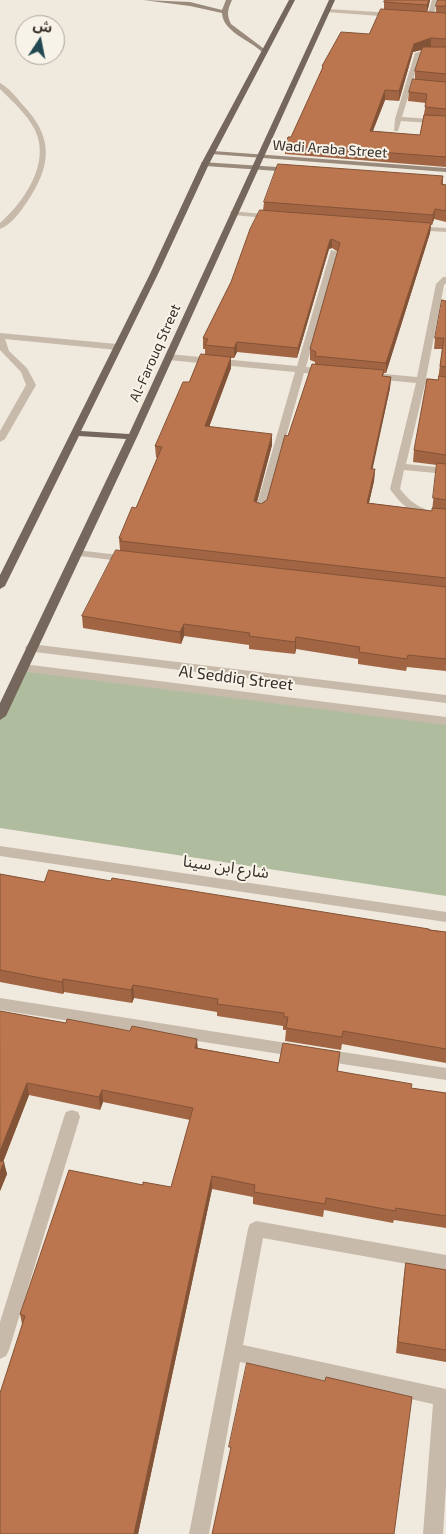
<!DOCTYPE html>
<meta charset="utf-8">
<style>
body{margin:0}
#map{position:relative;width:446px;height:1534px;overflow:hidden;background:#f0e9dd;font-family:"Exo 2","Noto Sans Arabic",sans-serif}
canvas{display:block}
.north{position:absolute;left:15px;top:15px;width:50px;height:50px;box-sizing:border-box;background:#f8f3e8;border:1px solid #aaa49c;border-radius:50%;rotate:11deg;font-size:14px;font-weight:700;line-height:20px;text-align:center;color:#352e29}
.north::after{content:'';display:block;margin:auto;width:18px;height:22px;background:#224952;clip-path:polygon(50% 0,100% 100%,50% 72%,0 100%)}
</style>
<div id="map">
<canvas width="446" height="1534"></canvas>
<div class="north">ش</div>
</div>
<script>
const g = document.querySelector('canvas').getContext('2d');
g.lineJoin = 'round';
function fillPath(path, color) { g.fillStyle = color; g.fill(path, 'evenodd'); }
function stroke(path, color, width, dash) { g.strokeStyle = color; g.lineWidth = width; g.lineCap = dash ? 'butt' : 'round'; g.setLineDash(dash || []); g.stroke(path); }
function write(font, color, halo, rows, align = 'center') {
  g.font = font + ' "Exo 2","Noto Sans Arabic",sans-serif'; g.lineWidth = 4; g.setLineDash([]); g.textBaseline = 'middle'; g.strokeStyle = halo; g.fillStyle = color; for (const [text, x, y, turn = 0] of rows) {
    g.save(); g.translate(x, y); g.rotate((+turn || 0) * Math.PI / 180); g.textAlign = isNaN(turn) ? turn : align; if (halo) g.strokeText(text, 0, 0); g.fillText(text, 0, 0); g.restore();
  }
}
const green = new Path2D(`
 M 23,668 L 446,721 L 446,896 L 0,828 L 0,714 Z`);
const lane = new Path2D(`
 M 0,333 L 117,344 L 121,347 L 117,350 L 5,339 L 9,351 L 27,368 L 36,385 L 5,439 L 0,442 L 0,431 L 26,385 L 21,372 L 0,350 Z`);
const street = new Path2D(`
 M 432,0 L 438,0 L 433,17 L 430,19 L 427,17 Z
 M 328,9 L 394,13 L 397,15 L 394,17 L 326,12 Z
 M 431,49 L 446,50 L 446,54 L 421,54 L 402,117 L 446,120 L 446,124 L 401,121 L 398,131 L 394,131 L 395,119 L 415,53 Z
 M 0,83 C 8,87 16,97 22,104 C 54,137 52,165 27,202 C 20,212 11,225 0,229 L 0,223 C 24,202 51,163 35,130 C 27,114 12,101 0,89 Z
 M 231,211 L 274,215 L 278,217 L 274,219 L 234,215 L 230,213 Z
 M 411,226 L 446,228 L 446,232 L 414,230 L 411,230 Z
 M 331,250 L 338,252 L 306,367 L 327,369 L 331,372 L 327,375 L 304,373 L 265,511 L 260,514 L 256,513 L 255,511 L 295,372 L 168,360 L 164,357 L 168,354 L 297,366 Z
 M 443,277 L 446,277 L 446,283 L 444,285 L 426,378 L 446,380 L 446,386 L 425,384 L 406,464 L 446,468 L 446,474 L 404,470 L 400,489 C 413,506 425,511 446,514 L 446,520 C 418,516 407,513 390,489 L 416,383 L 374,379 L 370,376 L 374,373 L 417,377 L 436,284 Z
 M 76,550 L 128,556 L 133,559 L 128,562 L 72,555 L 71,553 Z
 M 31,644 L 446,695 L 446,703 L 27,651 L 25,648 L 27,645 Z
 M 23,664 L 446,717 L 446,725 L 19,671 L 17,668 Z
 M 0,846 L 446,912 L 446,922 L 0,856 Z
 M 0,998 L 299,1045 L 304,1047 L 307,1051 L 304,1055 L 299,1057 L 0,1010 Z
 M 323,1049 L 446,1068 L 446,1080 L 323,1061 L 318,1059 L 315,1055 L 318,1051 Z
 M 72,1110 L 78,1112 L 80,1117 L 9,1350 L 6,1356 L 0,1359 L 0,1322 L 64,1117 L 66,1112 Z
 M 256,1221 L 446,1255 L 446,1271 L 263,1238 L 243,1345 L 446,1389 L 446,1486 L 443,1534 L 423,1534 L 433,1404 L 240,1362 L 209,1534 L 189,1534 L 248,1229 L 250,1224 Z`);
const secondary = new Path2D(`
 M 143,0 L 190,2 L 222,10 L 226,0 L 232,0 C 228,9 226,14 231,24 L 267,51 L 262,52 C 250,40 223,32 222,13 L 190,6 Z
 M 213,151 L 446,168 L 446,172 L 211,154 L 211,152 Z
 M 202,162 L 292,168 L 296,170 L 292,172 L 205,166 L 201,164 Z`);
const primary = new Path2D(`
 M 289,0 L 295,0 L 209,164 L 158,274 L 81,431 L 129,434 L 329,0 L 335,0 L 137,437 L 6,716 L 0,720 L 0,703 L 126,439 L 79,436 L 5,586 L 0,589 L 0,575 L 150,274 L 201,164 Z`);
const wall = new Path2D(`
 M 385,0 L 430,0 L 427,12 L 436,12 L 436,6 L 446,0 L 446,167 L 285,154 L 285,145 L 291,137 L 322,70 L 322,66 L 369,34 L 384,10 L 384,2 ZM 422,50 L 415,71 L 415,79 L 409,92 L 408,101 L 426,103 L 420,135 L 373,131 L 385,100 L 399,101 L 413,52 Z
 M 443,176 L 443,184 L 446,185 L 446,222 L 434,219 L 432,225 L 431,225 L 430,233 L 386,373 L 384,373 L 383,376 L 391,377 L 390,388 L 372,469 L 375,469 L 374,481 L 369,503 L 432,511 L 437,465 L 413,462 L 414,450 L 438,380 L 442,349 L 434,349 L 435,338 L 446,301 L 446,671 L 407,667 L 406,671 L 358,664 L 358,659 L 296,649 L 295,654 L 249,649 L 249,645 L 184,636 L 181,644 L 83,628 L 82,616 L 121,551 L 120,550 L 119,538 L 136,508 L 157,458 L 156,457 L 155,446 L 189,382 L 205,354 L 205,349 L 203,349 L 203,338 L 231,282 L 263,210 L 264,202 ZM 332,248 L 338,252 L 310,349 L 310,360 L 315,362 L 315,364 L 288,436 L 267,500 L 261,504 L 257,502 L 272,445 L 209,427 L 231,368 L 231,358 L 234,358 L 237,352 L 297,358 L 329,249 Z
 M 0,874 L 44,882 L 111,881 L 446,932 L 446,1063 L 342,1044 L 341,1050 L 285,1041 L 286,1030 L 283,1030 L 283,1026 L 217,1016 L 217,1012 L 134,998 L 132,1003 L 64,992 L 63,994 L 0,982 Z
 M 0,1011 L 279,1063 L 340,1052 L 338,1071 L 411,1088 L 446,1093 L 446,1228 L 394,1220 L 393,1223 L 324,1210 L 323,1217 L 253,1204 L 253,1197 L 212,1189 L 138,1534 L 0,1534 L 22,1324 L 20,1314 L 143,1185 L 171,1187 L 190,1120 L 103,1102 L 100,1110 L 29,1095 L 3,1162 L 7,1174 L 0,1191 Z
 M 406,1263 L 446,1270 L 446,1362 L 396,1353 L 404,1276 Z`);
const shadedWall = new Path2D(`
 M 429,0 L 430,0 L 427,13 L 427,5 Z
 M 431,38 L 431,47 L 413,52 L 399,101 L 399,91 L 414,44 Z
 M 385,90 L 385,100 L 369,140 L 370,131 Z
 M 435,209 L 434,219 L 432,225 L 433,215 Z
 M 431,223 L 430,233 L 386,373 L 386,363 Z
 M 332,239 L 332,248 L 329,249 L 297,358 L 298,348 L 330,240 Z
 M 237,342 L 237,352 L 234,358 L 234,348 Z
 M 231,357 L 231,368 L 205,438 L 205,426 Z
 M 391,377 L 390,388 L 370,481 L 371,469 Z
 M 272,434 L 272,445 L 254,513 L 254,501 Z
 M 375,469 L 374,481 L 366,515 L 367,503 Z
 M 184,624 L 184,636 L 181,644 L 180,632 Z
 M 296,637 L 296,649 L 295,654 L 295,642 Z
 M 63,979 L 64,992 L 63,994 L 62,982 Z
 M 133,985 L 134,998 L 132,1003 L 131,990 Z
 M 197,1039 L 198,1051 L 195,1048 Z
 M 27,1083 L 29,1095 L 0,1170 L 0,1151 Z
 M 102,1090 L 103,1102 L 100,1110 L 99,1097 Z
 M 4,1162 L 7,1174 L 0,1191 L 0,1172 Z
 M 212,1176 L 212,1189 L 138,1534 L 134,1534 Z`);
const building = new Path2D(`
 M 385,0 L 429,0 L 427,5 L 384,2 Z
 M 438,0 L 446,0 L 446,6 L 436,6 Z
 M 381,9 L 446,13 L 446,39 L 431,38 L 414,44 L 399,91 L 385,90 L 370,131 L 420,135 L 424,115 L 446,116 L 446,157 L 285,145 L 288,137 L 291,137 L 323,67 L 322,66 L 341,32 L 369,34 Z
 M 423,47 L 446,47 L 446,74 L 415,71 Z
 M 413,79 L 446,82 L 446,109 L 425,107 L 427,94 L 409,92 Z
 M 278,164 L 443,176 L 441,184 L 446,185 L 446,211 L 435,209 L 433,215 L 264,202 Z
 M 260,210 L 431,223 L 386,363 L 315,356 L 316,352 L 310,349 L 340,243 L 332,239 L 330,240 L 298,348 L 237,342 L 234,348 L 205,345 L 208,339 L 203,338 L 231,282 L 250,229 Z
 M 442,300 L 446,301 L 446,367 L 440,366 L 444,338 L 435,338 Z
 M 201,354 L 231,357 L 205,426 L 272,434 L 254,501 L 261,504 L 267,500 L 285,435 L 288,436 L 312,364 L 384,370 L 382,376 L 391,377 L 371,469 L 375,469 L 367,503 L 432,511 L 432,508 L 446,509 L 446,578 L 120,541 L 122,539 L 119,538 L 132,507 L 136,508 L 162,447 L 155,446 L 183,382 L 189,382 Z
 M 439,376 L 446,377 L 446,455 L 414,450 L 427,379 L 438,380 Z
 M 437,463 L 446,464 L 446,500 L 433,498 Z
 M 116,550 L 446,587 L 446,659 L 408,655 L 407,659 L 359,652 L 360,647 L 296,637 L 295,642 L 249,636 L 250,633 L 184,624 L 180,632 L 82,616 Z
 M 49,870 L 111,881 L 112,878 L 429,929 L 429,930 L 446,932 L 446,1049 L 343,1031 L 342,1037 L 286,1028 L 288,1017 L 284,1017 L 284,1013 L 217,1004 L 218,999 L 133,985 L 131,990 L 63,979 L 62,982 L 0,970 L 0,874 L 44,882 Z
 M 0,1011 L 66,1023 L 67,1019 L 130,1031 L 132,1026 L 197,1039 L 195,1048 L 279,1063 L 283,1043 L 340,1052 L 337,1071 L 412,1084 L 411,1088 L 446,1093 L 446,1216 L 396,1208 L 395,1211 L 326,1198 L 325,1204 L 254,1192 L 255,1185 L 212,1176 L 134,1534 L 0,1534 L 0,1393 L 25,1316 L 20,1314 L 69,1170 L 143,1185 L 143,1182 L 171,1187 L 193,1108 L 102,1090 L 99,1097 L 27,1083 L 0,1151 Z
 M 0,1161 L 4,1162 L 0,1172 Z
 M 406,1263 L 446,1270 L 446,1350 L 398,1342 Z
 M 247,1363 L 325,1381 L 326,1377 L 412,1397 L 394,1534 L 212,1534 L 231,1447 L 229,1447 Z`);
const farStreetnames = [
 ["Wadi Araba Street",330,149,4],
 ["Al-Farouq Street",155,353,-66]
];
const streetNames = [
 ["Al Seddiq Street",236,678,7],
 ["شارع ابن سينا",226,867,8]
];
fillPath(green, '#afbd9e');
fillPath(lane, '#c7baaa');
fillPath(street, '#c7baaa');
fillPath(secondary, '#9a8a7b');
fillPath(primary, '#75675b');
fillPath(wall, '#a16544');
fillPath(shadedWall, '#835337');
fillPath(building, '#bb764f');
stroke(building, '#835337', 1);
write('14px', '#352e29', '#f8f3e8', farStreetnames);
write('16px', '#352e29', '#f8f3e8', streetNames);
</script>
